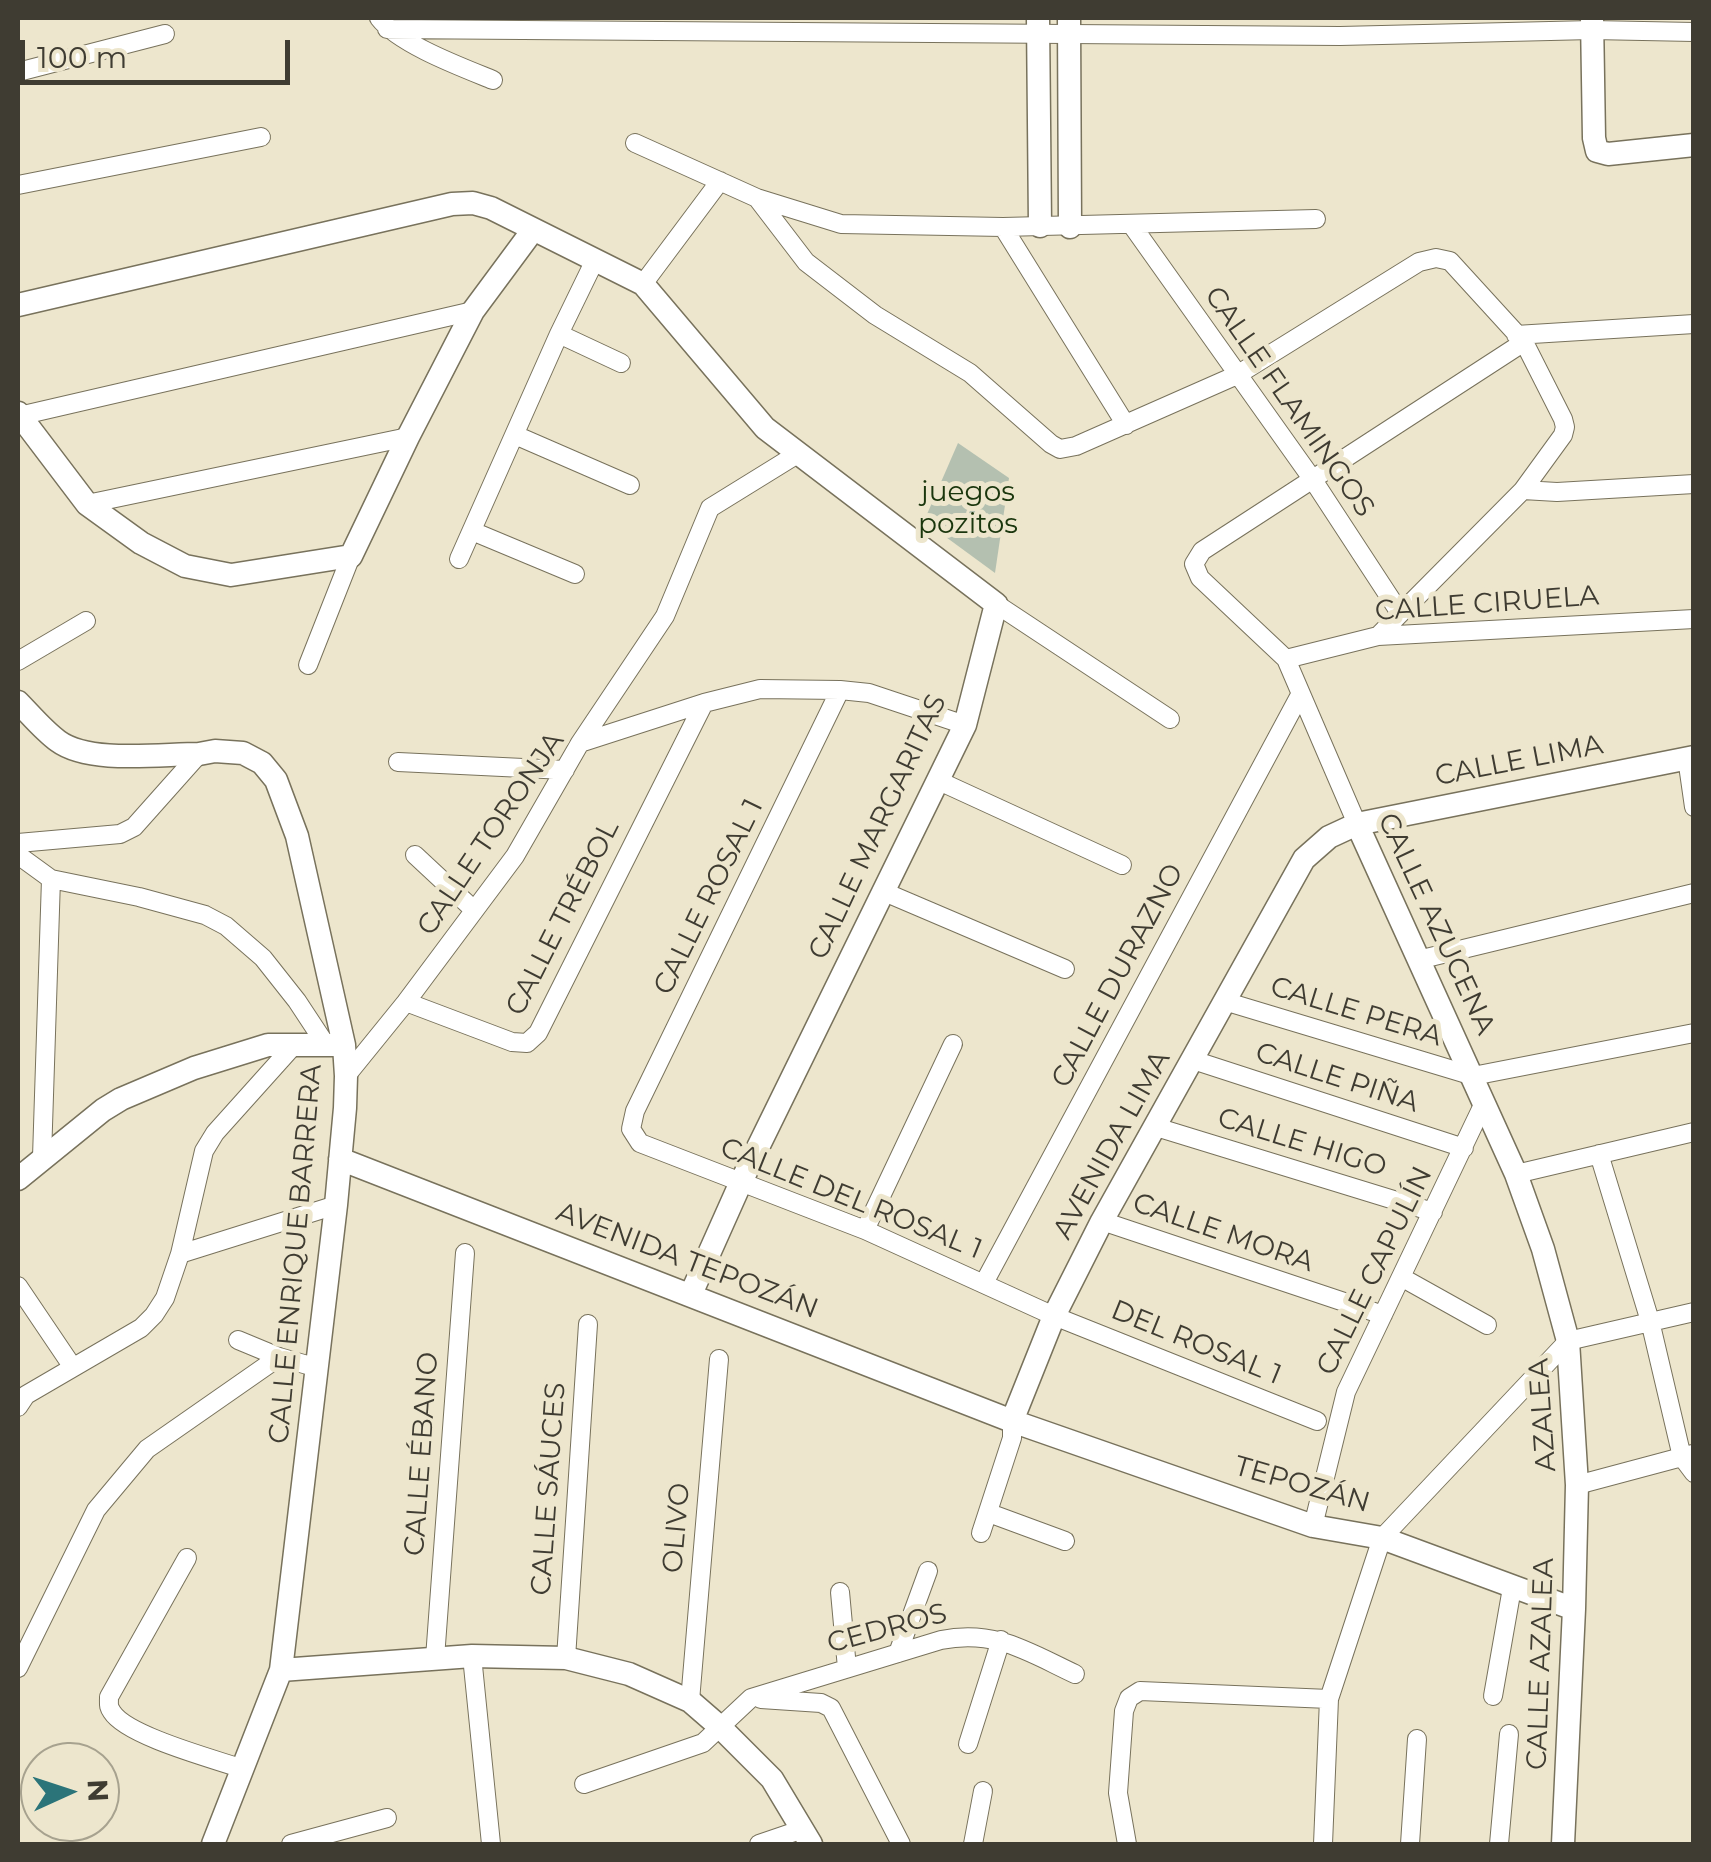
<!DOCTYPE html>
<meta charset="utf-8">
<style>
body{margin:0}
#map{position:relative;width:1711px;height:1862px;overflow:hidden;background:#ede6cd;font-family:Montserrat,sans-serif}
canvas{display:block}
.frame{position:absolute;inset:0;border:20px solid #3f3c32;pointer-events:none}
.north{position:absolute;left:20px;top:1742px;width:100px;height:100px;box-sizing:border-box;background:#ede6cd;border:2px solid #a7a28f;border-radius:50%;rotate:87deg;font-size:28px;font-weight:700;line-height:40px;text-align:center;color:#3f3c32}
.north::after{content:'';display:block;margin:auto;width:35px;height:45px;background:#2b7479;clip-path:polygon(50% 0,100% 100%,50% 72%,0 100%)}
.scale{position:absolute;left:20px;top:40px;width:270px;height:45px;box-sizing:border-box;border:5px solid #3f3c32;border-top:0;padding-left:12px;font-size:30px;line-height:35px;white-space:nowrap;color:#3f3c32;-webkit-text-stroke:8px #ede6cd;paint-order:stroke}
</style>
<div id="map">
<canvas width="1711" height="1862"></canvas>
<div class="frame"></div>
<div class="north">N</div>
<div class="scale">100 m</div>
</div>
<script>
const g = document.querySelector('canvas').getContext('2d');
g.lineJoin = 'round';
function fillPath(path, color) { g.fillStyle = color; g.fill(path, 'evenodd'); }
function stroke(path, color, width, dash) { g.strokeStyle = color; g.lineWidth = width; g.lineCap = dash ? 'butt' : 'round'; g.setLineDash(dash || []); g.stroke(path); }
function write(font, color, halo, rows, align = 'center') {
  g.font = font + ' Montserrat,sans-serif'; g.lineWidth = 10; g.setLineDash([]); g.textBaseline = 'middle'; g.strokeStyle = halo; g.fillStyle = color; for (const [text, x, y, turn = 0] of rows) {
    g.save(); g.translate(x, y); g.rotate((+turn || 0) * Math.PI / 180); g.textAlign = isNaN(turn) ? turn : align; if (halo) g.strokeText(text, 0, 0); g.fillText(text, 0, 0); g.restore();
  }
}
const green = new Path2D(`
 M 958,443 L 1009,478 L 995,573 L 924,521 Z`);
const minor = new Path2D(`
 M 379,18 C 399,44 461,67 493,80
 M 387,29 L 1340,36 L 1592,30 L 1694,32
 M 18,72 L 165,34
 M 635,143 L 757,198 L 841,224 L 1003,227 L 1316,219
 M 18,185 L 261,137
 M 757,198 L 806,262 L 875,315 L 970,373 L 1051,444 L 1060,449 L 1076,446 L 1237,375 L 1419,262 L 1436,258 L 1450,261 L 1524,342 L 1563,419 L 1565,427 L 1563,435 L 1523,490 L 1378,636
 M 1131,224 L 1313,480 L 1400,613
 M 1003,227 L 1126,425
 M 643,284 L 720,181
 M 559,334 L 621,363
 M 1516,335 L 1694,324
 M 19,416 L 473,311
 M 515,435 L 630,485
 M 1523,490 L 1557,492 L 1694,484
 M 87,504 L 408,437
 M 472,531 L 575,574
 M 459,559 L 559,334 L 595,260
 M 996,604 L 1170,719
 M 1286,659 L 1378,636 L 1694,619
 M 18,661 L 86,621
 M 308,665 L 351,556
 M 840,690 L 635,1111 L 631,1129 L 640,1143 L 865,1230 L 1054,1316 L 1317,1421
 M 580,743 L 704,703 L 760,689 L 840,690 L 869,693 L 965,725
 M 1687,758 L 1694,807
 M 398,762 L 565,770
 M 939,781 L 1122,865
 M 1357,824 L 1286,659 L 1200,578 L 1194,564 L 1202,551 L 1524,342
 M 18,843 L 120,834 L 134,827 L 199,754
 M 18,855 L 51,879 L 139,897 L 205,915 L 226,926 L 263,958 L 297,1001 L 326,1045
 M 415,855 L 474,910
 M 882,891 L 1065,969
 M 1418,960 L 1694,893
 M 1224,1001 L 1473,1076 L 1694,1033
 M 406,1002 L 512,1042 L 527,1043 L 538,1033 L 704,703
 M 1193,1060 L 1464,1148
 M 346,1076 L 406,1002 L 515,856 L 580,743 L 665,616 L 710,508 L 799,453
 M 1156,1127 L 1433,1212
 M 1599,1154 L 1650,1321 L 1682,1457 L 1694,1473
 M 42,1157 L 51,879
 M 1516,1174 L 1694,1132
 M 1102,1221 L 1383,1315
 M 865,1230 L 953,1044
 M 180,1254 L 336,1205
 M 1401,1277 L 1487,1325
 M 984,1283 L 1300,695
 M 18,1286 L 72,1366
 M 238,1340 L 279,1357
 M 18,1407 L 26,1395 L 141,1328 L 154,1315 L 165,1298 L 180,1254 L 204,1151 L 215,1133 L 294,1045
 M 1577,1485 L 1693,1454
 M 989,1513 L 1065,1541
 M 1313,1526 L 1346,1392 L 1484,1103
 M 981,1533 L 1012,1438 L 1012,1421
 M 187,1558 L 109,1697 C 109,1705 108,1706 112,1712 C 127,1736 214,1759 243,1769
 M 840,1592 L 847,1668
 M 898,1653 L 928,1571
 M 472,1656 L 491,1844
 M 435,1658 L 465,1253
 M 566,1658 L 588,1324
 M 18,1668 L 96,1510 L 147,1449 L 279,1357 L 318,1368
 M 1493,1696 L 1512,1588
 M 761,1699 L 821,1703 L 831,1708 L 901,1844
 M 690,1701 L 719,1359
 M 968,1744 L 1001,1640
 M 584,1784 L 703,1743 L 751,1698 L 941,1640 C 995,1629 1028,1652 1075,1674
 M 291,1844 L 387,1818
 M 759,1844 L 803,1829
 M 973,1844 L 983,1791
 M 1127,1844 L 1118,1793 L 1124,1711 L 1129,1698 L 1140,1691 L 1329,1699
 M 1323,1844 L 1329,1699 L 1382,1538 L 1568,1341 L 1694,1312
 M 1410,1844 L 1417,1739
 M 1499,1844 L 1509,1734`);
const tertiary = new Path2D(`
 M 1038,18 L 1040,226
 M 1069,18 L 1070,227
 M 1592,18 L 1594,138 L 1597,151 L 1608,154 L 1694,145
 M 18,305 L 452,204 L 473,203 L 491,208 L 643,284 L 765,428 L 996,604 L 965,725 L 741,1182 L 691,1294
 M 18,413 L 87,504 L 141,543 L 185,566 L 231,575 L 351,556 L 408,437 L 473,311 L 533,230
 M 18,702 C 30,714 43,730 58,741 C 89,764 160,754 199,754 L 215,751 L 243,753 L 262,763 L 276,780 L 297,836 L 344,1045 L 346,1076 L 345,1108 L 336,1205 L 281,1670 L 213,1844
 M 1357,824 L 1516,1174 L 1543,1249 L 1568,1341 L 1577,1485 L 1574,1609 L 1563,1844
 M 340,1159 L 1012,1421 L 1313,1526 L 1382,1538 L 1574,1609
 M 18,1179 L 103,1110 L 121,1099 L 194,1068 L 268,1045 L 344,1045
 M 1012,1421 L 1054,1316 L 1102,1221 L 1304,859 L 1329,837 L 1357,824 L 1694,757
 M 281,1670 L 472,1656 L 566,1658 L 629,1674 L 690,1701 L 720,1727 L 772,1779 L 811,1844`);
const streetNames = [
 ["CALLE FLAMINGOS",1289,402,55],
 ["CALLE CIRUELA",1487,604,-4],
 ["CALLE LIMA",1519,761,-11],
 ["CALLE MARGARITAS",878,827,-65],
 ["CALLE TORONJA",491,834,-56],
 ["CALLE ROSAL 1",709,897,-64],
 ["CALLE TRÉBOL",563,918,-63],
 ["CALLE AZUCENA",1436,924,65],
 ["CALLE DURAZNO",1118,976,-62],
 ["CALLE PERA",1356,1012,17],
 ["CALLE PIÑA",1337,1078,18],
 ["CALLE HIGO",1302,1143,17],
 ["AVENIDA LIMA",1112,1145,-61],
 ["CALLE DEL ROSAL 1",851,1199,22],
 ["CALLE MORA",1223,1233,19],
 ["CALLE ENRIQUE BARRERA",296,1254,-85],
 ["AVENIDA TEPOZÁN",687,1261,21],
 ["CALLE CAPULÍN",1375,1271,-64],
 ["DEL ROSAL 1",1196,1343,22],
 ["AZALEA",1543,1415,-94],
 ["CALLE ÉBANO",422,1454,-86],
 ["TEPOZÁN",1302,1485,16],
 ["CALLE SÁUCES",549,1489,-86],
 ["OLIVO",677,1528,-85],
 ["CEDROS",887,1629,-15],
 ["CALLE AZALEA",1541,1664,-88]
];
const parkNames = [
 ["juegos",968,493],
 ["pozitos",968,525]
];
fillPath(green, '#b4c0b0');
stroke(minor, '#78725c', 20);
stroke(tertiary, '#78725c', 25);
stroke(minor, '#fff', 18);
stroke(tertiary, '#fff', 22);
write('28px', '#3f3c32', '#ede6cd', streetNames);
write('28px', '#1a360d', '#ede6cd', parkNames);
</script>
